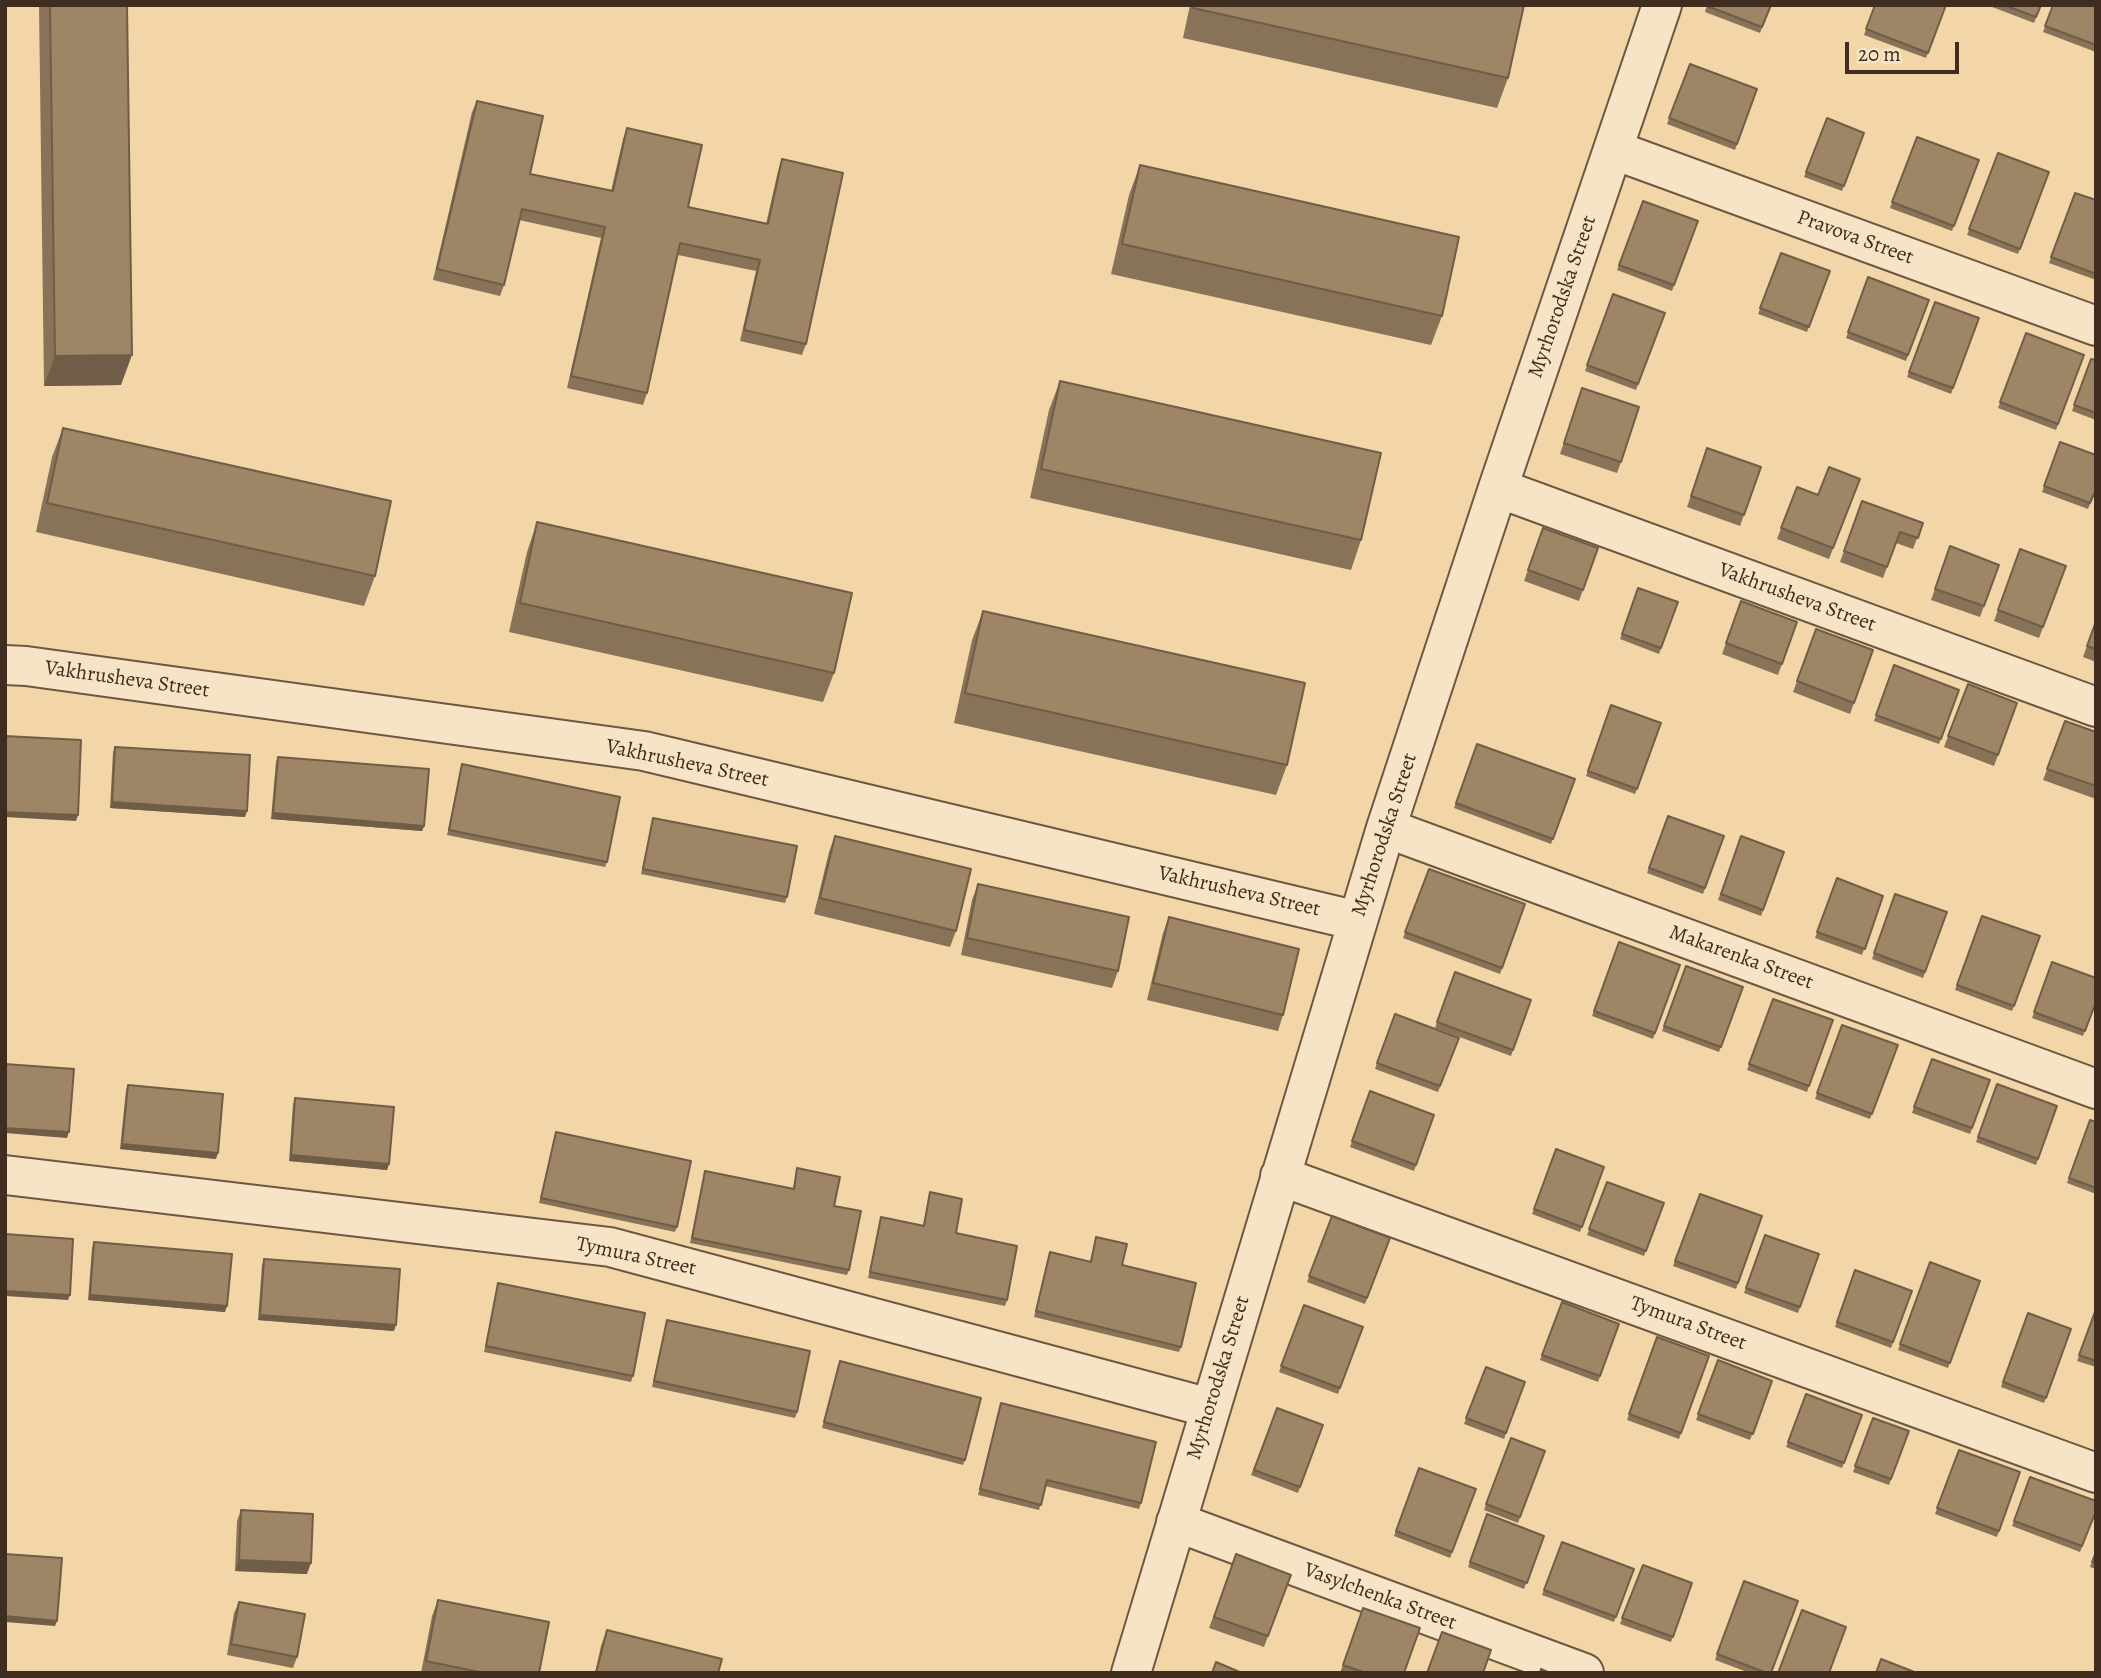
<!DOCTYPE html>
<style>
body{margin:0}
#map{position:relative;width:2101px;height:1678px;overflow:hidden;background:#f3d6a7;font-family:Alegreya,serif}
canvas{display:block}
.frame{position:absolute;inset:0;border:7px solid #412d20;pointer-events:none}
.scale{position:absolute;left:1845px;top:42px;width:114px;height:32px;box-sizing:border-box;border:4px solid #412d20;border-top:0;padding-left:9px;font-size:21px;line-height:24px;white-space:nowrap;color:#412d20;-webkit-text-stroke:5px #f7e4c6;paint-order:stroke}
</style>
<div id="map">
<canvas width="2101" height="1678"></canvas>
<div class="frame"></div>
<div class="scale">20 m</div>
</div>
<script>
const g = document.querySelector('canvas').getContext('2d');
g.lineJoin = 'round';
function stroke(path, color, width, dash) { g.strokeStyle = color; g.lineWidth = width; g.lineCap = dash ? 'butt' : 'round'; g.setLineDash(dash || []); g.stroke(path); }
function fillPath(path, color) { g.fillStyle = color; g.fill(path, 'evenodd'); }
function write(font, color, halo, rows, align = 'center') {
  g.font = font + ' Alegreya,serif'; g.lineWidth = 5; g.setLineDash([]); g.textBaseline = 'middle'; g.strokeStyle = halo; g.fillStyle = color; for (const [text, x, y, turn = 0] of rows) {
    g.save(); g.translate(x, y); g.rotate((+turn || 0) * Math.PI / 180); g.textAlign = isNaN(turn) ? turn : align; if (halo) g.strokeText(text, 0, 0); g.fillText(text, 0, 0); g.restore();
  }
}
const minor = new Path2D(`
 M 1614,150 L 2096,326
 M 1498,488 L 2096,707
 M 5,665 L 26,666 L 644,751 L 1358,921
 M 1386,828 L 2096,1089
 M 5,1175 L 610,1247 L 1210,1408
 M 1280,1176 L 2096,1473
 M 1176,1522 L 1584,1673
 M 1131,1673 L 1386,828 L 1498,488 L 1662,5`);
const wall = new Path2D(`
 M 39,5 L 127,5 L 121,385 L 44,386 Z
 M 1190,5 L 1524,5 L 1508,78 L 1497,108 L 1183,38 Z
 M 1707,5 L 1771,5 L 1760,33 L 1705,12 Z
 M 1875,5 L 1946,5 L 1926,58 L 1864,35 Z
 M 1987,5 L 2041,5 L 2034,23 Z
 M 2053,5 L 2096,5 L 2096,52 L 2043,32 Z
 M 1690,64 L 1757,89 L 1735,150 L 1667,124 Z
 M 477,101 L 530,174 L 611,191 L 623,139 L 627,128 L 688,207 L 766,224 L 778,171 L 782,159 L 806,344 L 802,355 L 740,341 L 756,271 L 678,255 L 647,393 L 643,405 L 567,388 L 601,238 L 519,220 L 504,285 L 500,296 L 433,280 L 472,112 Z
 M 1827,118 L 1864,133 L 1842,191 L 1804,177 Z
 M 1917,137 L 1979,160 L 1952,231 L 1890,208 Z
 M 1998,153 L 2049,172 L 2018,254 L 1967,235 Z
 M 1140,165 L 1442,316 L 1431,345 L 1111,274 L 1129,195 Z
 M 2075,193 L 2096,200 L 2096,280 L 2049,263 Z
 M 1643,201 L 1698,221 L 1672,291 L 1617,270 Z
 M 1781,253 L 1830,271 L 1807,332 L 1758,314 Z
 M 1868,277 L 1929,300 L 1906,361 L 1846,338 Z
 M 1613,294 L 1665,313 L 1636,390 L 1585,371 Z
 M 1935,302 L 1979,318 L 1951,394 L 1907,377 Z
 M 2026,333 L 2084,355 L 2056,430 L 1998,408 Z
 M 2091,359 L 2096,360 L 2096,420 L 2072,411 Z
 M 1060,381 L 1361,540 L 1351,570 L 1030,498 L 1049,410 Z
 M 1578,399 L 1621,462 L 1617,473 L 1560,454 Z
 M 63,428 L 375,576 L 364,606 L 36,532 L 52,457 Z
 M 2060,442 L 2096,489 L 2088,509 L 2042,492 Z
 M 1707,448 L 1761,467 L 1740,526 L 1687,507 Z
 M 1860,479 L 1829,559 L 1777,539 L 1797,487 L 1818,495 Z
 M 1862,501 L 1923,523 L 1913,549 L 1896,543 L 1883,578 L 1840,562 Z
 M 537,522 L 834,673 L 823,702 L 509,632 L 527,552 Z
 M 1543,528 L 1598,548 L 1579,601 L 1524,581 Z
 M 1950,546 L 1999,565 L 1980,617 L 1931,600 Z
 M 2020,549 L 2066,566 L 2039,638 L 1994,621 Z
 M 1638,588 L 1678,602 L 1659,654 L 1620,639 Z
 M 1741,601 L 1797,622 L 1778,675 L 1722,654 Z
 M 983,611 L 1287,765 L 1276,795 L 954,723 L 972,640 Z
 M 2096,620 L 2096,662 L 2083,657 Z
 M 1816,629 L 1873,650 L 1850,714 L 1793,692 Z
 M 1894,665 L 1959,690 L 1939,744 L 1874,721 Z
 M 1968,684 L 2017,703 L 1994,766 L 1944,747 Z
 M 1611,705 L 1661,723 L 1635,794 L 1586,776 Z
 M 2065,721 L 2096,732 L 2096,799 L 2043,780 Z
 M 1477,744 L 1575,779 L 1551,844 L 1454,808 Z
 M 115,747 L 245,817 L 110,808 L 113,752 Z
 M 278,757 L 424,826 L 422,831 L 271,819 L 276,762 Z
 M 462,764 L 607,862 L 605,867 L 447,835 Z
 M 1668,816 L 1724,836 L 1703,894 L 1647,873 Z
 M 653,818 L 787,897 L 785,903 L 641,874 Z
 M 835,836 L 956,931 L 950,947 L 814,914 L 829,852 Z
 M 1741,836 L 1784,852 L 1761,916 L 1718,900 Z
 M 1429,869 L 1525,904 L 1500,974 L 1403,938 Z
 M 1837,878 L 1883,896 L 1862,955 L 1815,938 Z
 M 978,884 L 1118,971 L 1112,988 L 961,955 L 972,900 Z
 M 1895,894 L 1947,912 L 1923,978 L 1872,959 Z
 M 1982,916 L 2040,936 L 2012,1011 L 1955,990 Z
 M 1169,917 L 1283,1015 L 1278,1031 L 1147,1000 L 1163,933 Z
 M 1619,942 L 1680,965 L 1653,1039 L 1592,1016 Z
 M 2052,962 L 2096,1002 L 2083,1036 L 2032,1018 Z
 M 1686,966 L 1743,987 L 1719,1052 L 1662,1031 Z
 M 1455,972 L 1531,1000 L 1511,1056 L 1435,1028 Z
 M 1773,999 L 1833,1020 L 1807,1092 L 1747,1070 Z
 M 1842,1025 L 1898,1045 L 1870,1119 L 1815,1099 Z
 M 1459,1038 L 1438,1092 L 1375,1069 L 1377,1063 Z
 M 1990,1080 L 1970,1134 L 1912,1113 L 1914,1107 Z
 M 1997,1084 L 2057,1106 L 2036,1165 L 1976,1142 Z
 M 128,1085 L 216,1159 L 120,1149 L 126,1090 Z
 M 1370,1091 L 1434,1115 L 1414,1171 L 1350,1147 Z
 M 295,1098 L 389,1164 L 387,1170 L 289,1161 L 293,1104 Z
 M 2090,1120 L 2096,1122 L 2096,1194 L 2067,1183 Z
 M 556,1132 L 677,1227 L 675,1232 L 539,1203 Z
 M 1556,1149 L 1604,1167 L 1580,1232 L 1532,1214 Z
 M 797,1168 L 834,1206 L 849,1270 L 847,1275 L 690,1243 L 705,1171 L 793,1189 Z
 M 1607,1182 L 1664,1203 L 1644,1256 L 1587,1235 Z
 M 930,1192 L 956,1233 L 1007,1300 L 1005,1306 L 868,1278 L 881,1217 L 923,1225 Z
 M 1700,1194 L 1762,1216 L 1736,1289 L 1673,1266 Z
 M 1332,1216 L 1390,1238 L 1365,1304 L 1307,1282 Z
 M 1765,1235 L 1819,1254 L 1798,1313 L 1744,1293 Z
 M 1096,1237 L 1122,1265 L 1181,1347 L 1179,1352 L 1034,1317 L 1050,1252 L 1090,1262 Z
 M 94,1242 L 225,1312 L 88,1300 L 92,1248 Z
 M 264,1259 L 394,1331 L 258,1320 L 262,1265 Z
 M 1930,1262 L 1980,1281 L 1948,1368 L 1898,1350 Z
 M 1855,1270 L 1912,1291 L 1891,1348 L 1835,1327 Z
 M 498,1283 L 633,1376 L 631,1382 L 484,1352 Z
 M 1562,1302 L 1619,1324 L 1598,1382 L 1540,1360 Z
 M 1304,1305 L 1363,1327 L 1338,1394 L 1279,1372 Z
 M 2096,1309 L 2096,1367 L 2077,1361 Z
 M 2028,1313 L 2071,1329 L 2044,1403 L 2001,1387 Z
 M 667,1320 L 797,1412 L 795,1418 L 652,1387 Z
 M 1657,1337 L 1709,1356 L 1679,1439 L 1627,1420 Z
 M 1718,1360 L 1772,1381 L 1750,1440 L 1696,1420 Z
 M 838,1367 L 965,1460 L 963,1465 L 822,1428 Z
 M 1486,1367 L 1525,1382 L 1504,1439 L 1464,1424 Z
 M 1806,1394 L 1862,1415 L 1842,1468 L 1786,1447 Z
 M 1001,1403 L 1141,1503 L 1139,1509 L 1045,1486 L 1039,1510 L 978,1495 Z
 M 1277,1408 L 1323,1425 L 1298,1493 L 1251,1475 Z
 M 1873,1418 L 1909,1431 L 1889,1485 L 1853,1472 Z
 M 1511,1438 L 1545,1451 L 1518,1523 L 1484,1510 Z
 M 1959,1450 L 2020,1472 L 1997,1537 L 1935,1514 Z
 M 1419,1468 L 1476,1489 L 1450,1558 L 1394,1536 Z
 M 2030,1477 L 2096,1511 L 2080,1552 L 2012,1526 Z
 M 241,1510 L 307,1574 L 235,1571 L 237,1521 Z
 M 1487,1514 L 1544,1536 L 1524,1589 L 1468,1567 Z
 M 1562,1542 L 1634,1569 L 1614,1622 L 1542,1595 Z
 M 2096,1552 L 2096,1569 L 2090,1567 Z
 M 1236,1554 L 1291,1575 L 1264,1647 L 1209,1628 Z
 M 1643,1565 L 1692,1583 L 1671,1642 L 1620,1624 Z
 M 1744,1581 L 1771,1673 L 1750,1673 L 1715,1660 Z
 M 438,1600 L 539,1673 L 421,1673 L 432,1616 Z
 M 239,1602 L 297,1657 L 293,1668 L 227,1655 L 234,1613 Z
 M 1363,1608 L 1404,1673 L 1340,1673 Z
 M 607,1630 L 718,1673 L 595,1673 L 601,1646 Z`);
const shadedWall = new Path2D(`
 M 132,355 L 121,385 L 44,386 L 55,356 Z
 M 112,802 L 247,811 L 245,817 L 110,808 Z
 M 5,812 L 78,815 L 76,821 L 5,817 Z
 M 273,813 L 424,826 L 422,831 L 271,819 Z
 M 5,1128 L 69,1132 L 67,1138 L 5,1133 Z
 M 122,1144 L 218,1153 L 216,1159 L 120,1149 Z
 M 291,1155 L 389,1164 L 387,1170 L 289,1161 Z
 M 5,1291 L 70,1295 L 68,1300 L 5,1296 Z
 M 90,1295 L 227,1306 L 225,1312 L 88,1300 Z
 M 260,1315 L 396,1325 L 394,1331 L 258,1320 Z
 M 239,1560 L 311,1563 L 307,1574 L 235,1571 Z
 M 5,1616 L 57,1621 L 55,1626 L 5,1622 Z`);
const building = new Path2D(`
 M 50,5 L 127,5 L 132,355 L 55,356 Z
 M 1194,5 L 1524,5 L 1508,78 L 1193,8 Z
 M 1707,5 L 1771,5 L 1762,27 L 1707,6 Z
 M 1875,5 L 1946,5 L 1928,53 L 1866,29 Z
 M 2004,5 L 2041,5 L 2036,17 Z
 M 2053,5 L 2096,5 L 2096,45 L 2045,26 Z
 M 1690,64 L 1757,89 L 1737,144 L 1669,118 Z
 M 477,101 L 543,116 L 530,174 L 613,191 L 627,128 L 702,145 L 688,207 L 768,224 L 782,159 L 843,173 L 806,344 L 744,330 L 760,260 L 680,243 L 647,393 L 571,376 L 605,227 L 522,209 L 504,285 L 437,269 Z
 M 1827,118 L 1864,133 L 1844,186 L 1806,172 Z
 M 1917,137 L 1979,160 L 1954,226 L 1892,202 Z
 M 1998,153 L 2049,172 L 2020,249 L 1969,229 Z
 M 1140,165 L 1459,237 L 1442,316 L 1122,244 Z
 M 2075,193 L 2096,200 L 2096,274 L 2051,257 Z
 M 1643,201 L 1698,221 L 1674,285 L 1619,265 Z
 M 1781,253 L 1830,271 L 1809,327 L 1760,308 Z
 M 1868,277 L 1929,300 L 1908,355 L 1848,332 Z
 M 1613,294 L 1665,313 L 1638,384 L 1587,365 Z
 M 1935,302 L 1979,318 L 1953,388 L 1909,372 Z
 M 2026,333 L 2084,355 L 2058,424 L 2000,402 Z
 M 2091,359 L 2096,360 L 2096,413 L 2074,405 Z
 M 1060,381 L 1381,453 L 1361,540 L 1041,469 Z
 M 1582,388 L 1639,407 L 1621,462 L 1564,443 Z
 M 63,428 L 391,501 L 375,576 L 47,503 Z
 M 2060,442 L 2096,455 L 2096,489 L 2090,503 L 2044,486 Z
 M 1707,448 L 1761,467 L 1744,515 L 1691,496 Z
 M 1829,467 L 1860,479 L 1833,548 L 1781,528 L 1797,487 L 1818,495 Z
 M 1862,501 L 1923,523 L 1918,538 L 1900,532 L 1887,567 L 1844,551 Z
 M 537,522 L 852,593 L 834,673 L 520,603 Z
 M 1543,528 L 1598,548 L 1583,590 L 1528,570 Z
 M 1950,546 L 1999,565 L 1984,606 L 1935,589 Z
 M 2020,549 L 2066,566 L 2043,627 L 1998,610 Z
 M 1638,588 L 1678,602 L 1661,648 L 1622,634 Z
 M 1741,601 L 1797,622 L 1782,664 L 1726,643 Z
 M 983,611 L 1305,683 L 1287,765 L 965,693 Z
 M 2096,621 L 2096,649 L 2087,646 Z
 M 1816,629 L 1873,650 L 1854,703 L 1797,681 Z
 M 1894,665 L 1959,690 L 1941,739 L 1876,715 Z
 M 1968,684 L 2017,703 L 1998,755 L 1948,736 Z
 M 1611,705 L 1661,723 L 1637,789 L 1588,771 Z
 M 2065,721 L 2096,732 L 2096,786 L 2047,769 Z
 M 5,736 L 81,740 L 78,815 L 5,812 Z
 M 1477,744 L 1575,779 L 1553,839 L 1456,803 Z
 M 115,747 L 250,755 L 247,811 L 112,802 Z
 M 278,757 L 429,769 L 424,826 L 273,813 Z
 M 462,764 L 620,797 L 607,862 L 449,830 Z
 M 1668,816 L 1724,836 L 1705,888 L 1649,868 Z
 M 653,818 L 797,846 L 787,897 L 643,869 Z
 M 835,836 L 971,869 L 956,931 L 820,898 Z
 M 1741,836 L 1784,852 L 1763,910 L 1721,894 Z
 M 1429,869 L 1525,904 L 1502,968 L 1405,932 Z
 M 1837,878 L 1883,896 L 1865,949 L 1817,932 Z
 M 978,884 L 1129,917 L 1118,971 L 967,938 Z
 M 1895,894 L 1947,912 L 1925,972 L 1874,953 Z
 M 1982,916 L 2040,936 L 2014,1006 L 1957,985 Z
 M 1169,917 L 1299,949 L 1283,1015 L 1153,983 Z
 M 1619,942 L 1680,965 L 1655,1033 L 1594,1011 Z
 M 2052,962 L 2096,978 L 2096,1002 L 2085,1031 L 2034,1012 Z
 M 1686,966 L 1743,987 L 1721,1047 L 1664,1026 Z
 M 1455,972 L 1531,1000 L 1513,1050 L 1437,1022 Z
 M 1773,999 L 1833,1020 L 1809,1086 L 1749,1064 Z
 M 1395,1014 L 1459,1038 L 1440,1086 L 1377,1063 Z
 M 1842,1025 L 1898,1045 L 1872,1114 L 1817,1093 Z
 M 1932,1059 L 1990,1080 L 1972,1128 L 1914,1107 Z
 M 5,1064 L 74,1069 L 69,1132 L 5,1128 Z
 M 1997,1084 L 2057,1106 L 2038,1159 L 1978,1137 Z
 M 128,1085 L 223,1094 L 218,1153 L 122,1144 Z
 M 1370,1091 L 1434,1115 L 1416,1165 L 1352,1141 Z
 M 295,1098 L 394,1107 L 389,1164 L 291,1155 Z
 M 2090,1120 L 2096,1122 L 2096,1188 L 2069,1178 Z
 M 556,1132 L 691,1161 L 677,1227 L 541,1198 Z
 M 1556,1149 L 1604,1167 L 1582,1227 L 1534,1209 Z
 M 797,1168 L 840,1177 L 834,1206 L 861,1211 L 849,1270 L 692,1238 L 705,1171 L 794,1189 Z
 M 1607,1182 L 1664,1203 L 1646,1251 L 1589,1229 Z
 M 930,1192 L 962,1199 L 956,1233 L 1017,1246 L 1007,1300 L 870,1272 L 881,1217 L 924,1226 Z
 M 1700,1194 L 1762,1216 L 1738,1283 L 1675,1261 Z
 M 1332,1216 L 1390,1238 L 1367,1298 L 1309,1276 Z
 M 5,1234 L 73,1239 L 70,1295 L 5,1291 Z
 M 1765,1235 L 1819,1254 L 1800,1307 L 1746,1288 Z
 M 1096,1237 L 1127,1244 L 1122,1265 L 1196,1283 L 1181,1347 L 1036,1311 L 1050,1252 L 1091,1262 Z
 M 94,1242 L 232,1254 L 227,1306 L 90,1295 Z
 M 264,1259 L 400,1269 L 396,1325 L 260,1315 Z
 M 1930,1262 L 1980,1281 L 1950,1363 L 1900,1344 Z
 M 1855,1270 L 1912,1291 L 1893,1342 L 1837,1322 Z
 M 498,1283 L 645,1313 L 633,1376 L 486,1346 Z
 M 1562,1302 L 1619,1324 L 1600,1376 L 1542,1355 Z
 M 1304,1305 L 1363,1327 L 1340,1388 L 1281,1366 Z
 M 2096,1309 L 2096,1361 L 2079,1355 Z
 M 2028,1313 L 2071,1329 L 2046,1398 L 2003,1382 Z
 M 667,1320 L 810,1351 L 797,1412 L 654,1381 Z
 M 1657,1337 L 1709,1356 L 1681,1433 L 1629,1414 Z
 M 1718,1360 L 1772,1381 L 1753,1434 L 1698,1414 Z
 M 840,1361 L 981,1398 L 965,1460 L 824,1422 Z
 M 1486,1367 L 1525,1382 L 1506,1433 L 1466,1418 Z
 M 1806,1394 L 1862,1415 L 1844,1463 L 1788,1442 Z
 M 1001,1403 L 1156,1442 L 1141,1503 L 1047,1480 L 1041,1505 L 980,1489 Z
 M 1277,1408 L 1323,1425 L 1300,1487 L 1254,1470 Z
 M 1873,1418 L 1909,1431 L 1891,1479 L 1855,1466 Z
 M 1511,1438 L 1545,1451 L 1520,1517 L 1486,1504 Z
 M 1959,1450 L 2020,1472 L 1999,1531 L 1937,1508 Z
 M 1419,1468 L 1476,1489 L 1452,1552 L 1396,1531 Z
 M 2030,1477 L 2096,1501 L 2096,1511 L 2082,1546 L 2014,1521 Z
 M 241,1510 L 313,1514 L 311,1563 L 239,1560 Z
 M 1487,1514 L 1544,1536 L 1527,1583 L 1470,1562 Z
 M 1562,1542 L 1634,1569 L 1616,1617 L 1544,1590 Z
 M 2096,1552 L 2096,1563 L 2092,1562 Z
 M 5,1554 L 62,1558 L 57,1621 L 5,1616 Z
 M 1236,1554 L 1291,1575 L 1268,1636 L 1214,1617 Z
 M 1643,1565 L 1692,1583 L 1673,1637 L 1622,1618 Z
 M 1744,1581 L 1798,1601 L 1771,1673 L 1767,1673 L 1717,1654 Z
 M 438,1600 L 549,1622 L 539,1673 L 484,1673 L 426,1661 Z
 M 239,1602 L 305,1614 L 297,1657 L 231,1644 Z
 M 1363,1608 L 1420,1628 L 1404,1673 L 1366,1673 L 1343,1665 Z
 M 1802,1610 L 1846,1627 L 1829,1673 L 1778,1673 Z
 M 607,1630 L 722,1659 L 718,1673 L 596,1673 Z
 M 1442,1632 L 1491,1650 L 1483,1673 L 1427,1673 Z
 M 1881,1659 L 1917,1673 L 1876,1673 Z
 M 1216,1662 L 1242,1673 L 1212,1673 Z
 M 1541,1669 L 1550,1673 L 1540,1673 Z`);
const streetNames = [
 ["Pravova Street",1855,238,20],
 ["Myrhorodska Street",1563,297,-71],
 ["Vakhrusheva Street",1797,598,20],
 ["Vakhrusheva Street",127,680,8],
 ["Vakhrusheva Street",687,764,12],
 ["Myrhorodska Street",1385,835,-72],
 ["Vakhrusheva Street",1239,892,13],
 ["Makarenka Street",1741,958,20],
 ["Tymura Street",636,1257,12],
 ["Tymura Street",1688,1324,20],
 ["Myrhorodska Street",1219,1378,-73],
 ["Vasylchenka Street",1380,1597,20]
];
stroke(minor, '#6e5742', 42);
stroke(minor, '#f7e4c6', 38);
fillPath(wall, '#887258');
fillPath(shadedWall, '#6f5d47');
fillPath(building, '#9e8566');
stroke(building, '#6f5d47', 2);
write('21px', '#412d20', '#f7e4c6', streetNames);
</script>
